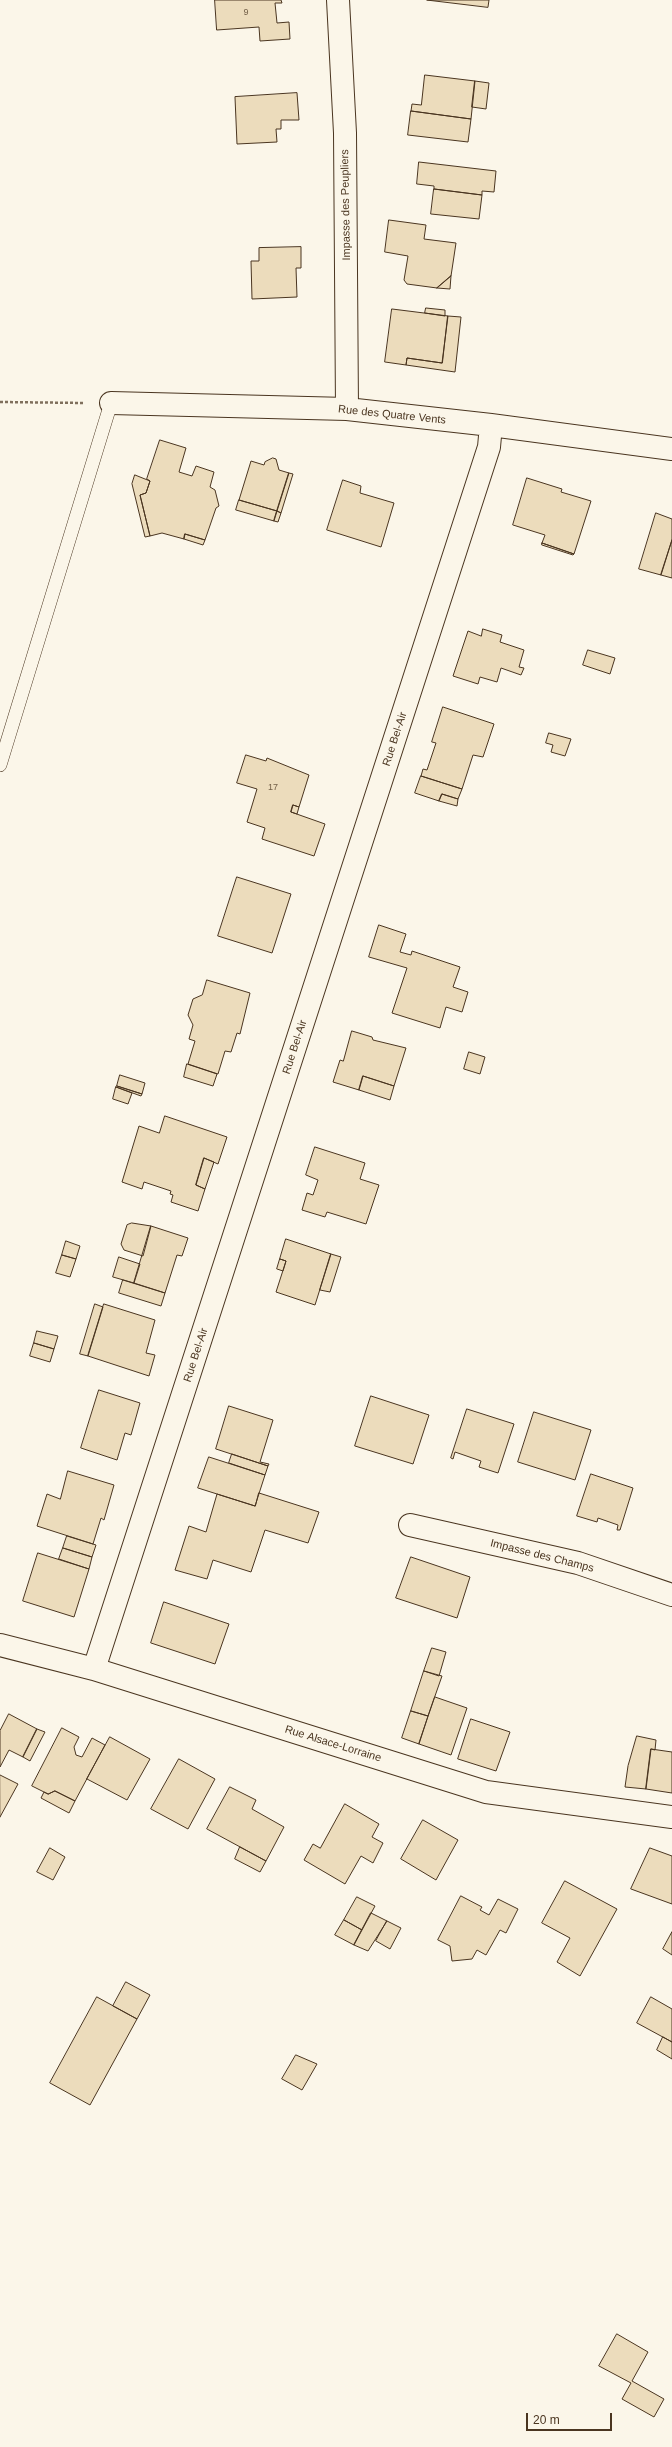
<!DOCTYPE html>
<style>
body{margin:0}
#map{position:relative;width:672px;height:2447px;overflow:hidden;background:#fbf6e9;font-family:Arial,sans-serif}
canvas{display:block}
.scale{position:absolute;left:526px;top:2413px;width:86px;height:18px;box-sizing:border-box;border:2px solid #4a3520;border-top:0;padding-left:5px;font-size:12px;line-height:14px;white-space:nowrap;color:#4a3520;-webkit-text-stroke:3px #fbf6e9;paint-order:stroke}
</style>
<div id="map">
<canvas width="672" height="2447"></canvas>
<div class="scale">20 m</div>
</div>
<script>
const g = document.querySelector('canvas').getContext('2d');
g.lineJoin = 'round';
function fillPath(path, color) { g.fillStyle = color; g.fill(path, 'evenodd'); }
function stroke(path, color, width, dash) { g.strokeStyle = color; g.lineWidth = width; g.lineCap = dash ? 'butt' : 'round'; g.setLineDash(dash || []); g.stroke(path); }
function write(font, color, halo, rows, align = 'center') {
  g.font = font + ' Arial,sans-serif'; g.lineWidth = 3; g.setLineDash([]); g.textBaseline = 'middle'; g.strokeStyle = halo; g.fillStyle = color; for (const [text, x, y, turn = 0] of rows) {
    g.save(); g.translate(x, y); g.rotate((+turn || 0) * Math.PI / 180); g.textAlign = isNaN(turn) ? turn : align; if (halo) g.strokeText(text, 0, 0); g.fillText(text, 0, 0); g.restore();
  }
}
const building = new Path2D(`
 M 215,0 L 281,0 L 282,3 L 275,3 L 277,23 L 289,22 L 290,39 L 260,41 L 259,27 L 217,30 Z
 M 427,0 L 489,0 L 488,7 Z
 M 425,75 L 475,81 L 471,119 L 411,111 L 412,104 L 421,105 Z
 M 475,81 L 489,83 L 486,109 L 472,107 Z
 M 297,93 L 299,120 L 281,120 L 281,129 L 276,129 L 277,142 L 237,144 L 235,97 Z
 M 411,111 L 471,119 L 468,142 L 408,135 Z
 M 419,162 L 496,171 L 494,192 L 482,191 L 482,195 L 434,189 L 434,186 L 417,184 Z
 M 434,189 L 482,195 L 479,219 L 431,214 Z
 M 389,220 L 426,225 L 424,239 L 456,243 L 451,276 L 437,288 L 407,284 L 404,280 L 408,256 L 385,252 Z
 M 301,247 L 301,268 L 296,268 L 297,297 L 252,299 L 251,261 L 259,261 L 259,248 Z
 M 451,276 L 450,289 L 437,288 Z
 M 426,308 L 445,310 L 445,316 L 425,313 Z
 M 392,309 L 448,316 L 442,363 L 407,358 L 406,365 L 385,362 Z
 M 448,316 L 461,317 L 455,372 L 406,365 L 407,358 L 442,363 Z
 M 160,440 L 186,448 L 179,472 L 192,476 L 196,466 L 214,472 L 210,487 L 215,490 L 219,506 L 216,508 L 205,540 L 185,534 L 184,539 L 162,533 L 150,536 L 140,495 L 146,493 L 150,481 L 147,479 Z
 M 273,458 L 276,459 L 279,470 L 289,473 L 277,511 L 239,500 L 251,461 L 264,465 L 265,462 Z
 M 289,473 L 293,474 L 281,513 L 277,511 Z
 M 135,475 L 150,481 L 146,493 L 140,495 L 150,536 L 145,537 L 132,484 Z
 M 527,478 L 562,489 L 561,492 L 591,501 L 574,554 L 542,543 L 545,535 L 513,525 Z
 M 343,480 L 361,486 L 360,493 L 394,503 L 381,547 L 327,530 Z
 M 239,500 L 277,511 L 274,521 L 236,510 Z
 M 277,511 L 281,513 L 278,522 L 274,521 Z
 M 656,513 L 672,519 L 672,540 L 661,575 L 639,569 Z
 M 185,534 L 205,540 L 203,545 L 184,539 Z
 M 672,540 L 672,578 L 661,575 Z
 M 542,543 L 574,554 L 573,555 L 542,545 Z
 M 483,629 L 502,635 L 500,642 L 524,650 L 519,667 L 524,668 L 521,675 L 501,668 L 497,682 L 480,677 L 478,684 L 453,676 L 468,631 L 481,636 Z
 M 588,650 L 615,658 L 610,674 L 583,665 Z
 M 443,707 L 494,724 L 483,757 L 473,755 L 462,789 L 421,776 L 423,769 L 427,770 L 436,743 L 432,742 Z
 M 549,733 L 571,739 L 565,756 L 551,752 L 553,745 L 546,743 Z
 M 246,755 L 266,761 L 267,758 L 309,775 L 299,807 L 293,805 L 291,812 L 325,824 L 314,856 L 262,839 L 265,828 L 247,822 L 257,789 L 237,783 Z
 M 421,776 L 462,789 L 458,799 L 442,794 L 439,801 L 415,793 Z
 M 442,794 L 458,799 L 457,806 L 439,801 Z
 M 293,805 L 299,807 L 297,814 L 291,812 Z
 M 237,877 L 291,894 L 272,953 L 218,936 Z
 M 379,925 L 406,934 L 400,952 L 411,955 L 412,951 L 460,967 L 453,987 L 468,992 L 462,1012 L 446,1007 L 440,1028 L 392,1013 L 407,968 L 369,957 Z
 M 207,980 L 250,993 L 240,1034 L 237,1033 L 231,1052 L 225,1051 L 218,1074 L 188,1064 L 195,1041 L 189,1039 L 193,1025 L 188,1015 L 193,999 L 202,995 Z
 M 352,1031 L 372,1037 L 373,1040 L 406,1048 L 394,1086 L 363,1076 L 359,1090 L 333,1082 L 340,1060 L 343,1061 Z
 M 469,1052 L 485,1057 L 480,1074 L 464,1069 Z
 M 187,1064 L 217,1074 L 213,1086 L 184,1077 Z
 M 120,1075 L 145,1083 L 142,1094 L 117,1086 Z
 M 363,1076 L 394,1086 L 390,1100 L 359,1090 Z
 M 117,1086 L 142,1094 L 141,1096 L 116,1087 Z
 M 116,1087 L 132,1093 L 128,1104 L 113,1099 Z
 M 165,1116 L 227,1137 L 218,1164 L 204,1158 L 196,1185 L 205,1189 L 198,1211 L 171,1202 L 173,1195 L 170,1194 L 171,1191 L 144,1182 L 142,1189 L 122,1182 L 139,1126 L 159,1133 Z
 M 315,1147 L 365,1163 L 360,1179 L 379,1185 L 366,1224 L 327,1212 L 325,1217 L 302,1210 L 307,1193 L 313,1195 L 318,1180 L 306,1175 Z
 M 204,1158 L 214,1162 L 205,1189 L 196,1185 Z
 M 132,1223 L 151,1226 L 143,1256 L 124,1250 L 121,1244 L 127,1225 Z
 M 151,1226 L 188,1238 L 182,1256 L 177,1255 L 165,1293 L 134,1283 Z
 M 286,1239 L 331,1254 L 315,1305 L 276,1292 L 286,1261 L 280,1259 Z
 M 66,1241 L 80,1246 L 76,1259 L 62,1255 Z
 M 331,1254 L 341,1257 L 330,1292 L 320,1290 Z
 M 62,1255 L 76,1259 L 70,1277 L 56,1273 Z
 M 119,1257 L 140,1264 L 134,1283 L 113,1277 Z
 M 280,1259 L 286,1261 L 283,1271 L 277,1269 Z
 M 123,1280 L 165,1293 L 161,1306 L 119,1293 Z
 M 95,1304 L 103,1307 L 88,1356 L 80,1354 Z
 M 104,1304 L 155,1320 L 146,1353 L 155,1355 L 149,1376 L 88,1356 Z
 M 37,1331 L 58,1336 L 54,1349 L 34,1343 Z
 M 34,1343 L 54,1349 L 50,1362 L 30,1356 Z
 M 99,1390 L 140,1403 L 131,1435 L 125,1433 L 117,1460 L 81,1448 Z
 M 371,1396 L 429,1415 L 413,1464 L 355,1446 Z
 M 229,1406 L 273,1420 L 260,1462 L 269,1464 L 268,1466 L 216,1449 Z
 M 467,1409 L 514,1424 L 498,1473 L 479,1467 L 481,1461 L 455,1452 L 453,1459 L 451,1458 Z
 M 534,1412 L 591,1430 L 575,1480 L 518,1462 Z
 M 232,1454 L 268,1466 L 265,1475 L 229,1463 Z
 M 209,1457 L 265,1475 L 255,1506 L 198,1488 Z
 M 68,1471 L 114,1485 L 104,1520 L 101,1518 L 93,1544 L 37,1526 L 47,1494 L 60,1499 Z
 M 591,1474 L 633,1488 L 620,1530 L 617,1530 L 618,1525 L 598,1518 L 597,1522 L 577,1516 Z
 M 259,1493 L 319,1512 L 308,1543 L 265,1530 L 251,1572 L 213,1560 L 207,1579 L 175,1570 L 189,1526 L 206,1532 L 217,1494 L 255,1506 Z
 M 67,1536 L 96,1545 L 92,1557 L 63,1548 Z
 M 63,1548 L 92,1557 L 89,1569 L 59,1559 Z
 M 38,1553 L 89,1569 L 74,1617 L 23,1601 Z
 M 411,1557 L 470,1577 L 457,1618 L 396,1598 Z
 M 164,1602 L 229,1624 L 215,1664 L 151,1643 Z
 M 432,1648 L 446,1652 L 439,1676 L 424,1671 Z
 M 424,1671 L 442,1676 L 428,1716 L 411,1711 Z
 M 435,1697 L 467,1708 L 451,1755 L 419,1744 Z
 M 411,1711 L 428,1716 L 419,1744 L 402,1738 Z
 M 9,1714 L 37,1729 L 23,1757 L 9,1750 L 0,1767 L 0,1731 Z
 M 471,1719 L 510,1732 L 496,1771 L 458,1759 Z
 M 62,1728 L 79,1737 L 74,1747 L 76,1755 L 82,1757 L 92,1738 L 105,1745 L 75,1801 L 55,1791 L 48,1794 L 32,1786 Z
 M 37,1729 L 45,1732 L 30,1761 L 23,1757 Z
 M 637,1736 L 656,1740 L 655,1750 L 651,1749 L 646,1789 L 625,1787 L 628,1766 Z
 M 110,1737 L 150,1759 L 127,1800 L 87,1779 Z
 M 651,1749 L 672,1752 L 672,1793 L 646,1789 Z
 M 179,1759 L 215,1779 L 188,1829 L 151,1809 Z
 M 0,1775 L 18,1784 L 0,1817 Z
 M 230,1787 L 256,1800 L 252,1809 L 284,1827 L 266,1861 L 207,1829 Z
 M 55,1791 L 75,1801 L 69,1813 L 41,1798 L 44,1792 L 48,1794 Z
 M 345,1804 L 379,1824 L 372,1837 L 383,1843 L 373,1863 L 361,1856 L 345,1884 L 304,1860 L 313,1844 L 320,1848 Z
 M 423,1820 L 458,1840 L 436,1880 L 401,1859 Z
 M 240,1847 L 266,1861 L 260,1872 L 235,1859 Z
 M 50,1848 L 65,1857 L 53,1880 L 37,1872 Z
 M 650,1848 L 672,1856 L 672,1904 L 631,1889 Z
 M 565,1881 L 617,1909 L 580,1976 L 557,1962 L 570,1938 L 542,1923 Z
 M 461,1896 L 482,1907 L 480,1910 L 489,1915 L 498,1899 L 518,1909 L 506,1933 L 500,1930 L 486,1955 L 477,1950 L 472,1959 L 452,1961 L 450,1946 L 438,1940 Z
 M 357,1897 L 375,1906 L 362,1930 L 344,1920 Z
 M 371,1913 L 387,1921 L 368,1951 L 354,1945 Z
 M 344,1920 L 362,1930 L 354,1945 L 335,1935 Z
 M 387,1921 L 401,1928 L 390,1949 L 376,1941 Z
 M 672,1932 L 672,1955 L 663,1949 Z
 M 126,1982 L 150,1995 L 137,2019 L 113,2006 Z
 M 97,1997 L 137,2019 L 90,2105 L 50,2083 Z
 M 651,1997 L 672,2009 L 672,2042 L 637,2023 Z
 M 663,2037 L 672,2042 L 672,2059 L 657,2050 Z
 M 296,2055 L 317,2064 L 302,2090 L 282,2079 Z
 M 617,2334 L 648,2352 L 632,2381 L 664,2399 L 654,2417 L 622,2399 L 631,2383 L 599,2366 Z`);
const path = new Path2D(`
 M 0,402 L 85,403`);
const lane = new Path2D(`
 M 0,765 L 111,403`);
const street = new Path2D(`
 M 338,0 L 345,133 L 347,409
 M 111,403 L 347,409 L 491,425 L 672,449
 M 410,1525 L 578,1563 L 672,1595
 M 0,1645 L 94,1669 L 486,1792 L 672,1817
 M 94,1669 L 489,447 L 491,425`);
const numberNames = [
 ["9",246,13],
 ["17",273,788]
];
const streetNames = [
 ["Impasse des Peupliers",346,205,-91],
 ["Rue des Quatre Vents",392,415,6],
 ["Rue Bel-Air",395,739,-72],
 ["Rue Bel-Air",295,1047,-72],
 ["Rue Bel-Air",196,1355,-72],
 ["Impasse des Champs",542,1556,14],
 ["Rue Alsace-Lorraine",333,1744,17]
];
fillPath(building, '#ecdcbc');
stroke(building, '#4a3520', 1);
stroke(lane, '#4a3520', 14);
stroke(street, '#4a3520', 24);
stroke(path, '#7f6f5c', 2.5, [3, 2]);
stroke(lane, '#fbf6e9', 13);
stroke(street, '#fbf6e9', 22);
write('9px', '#725f47', null, numberNames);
write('11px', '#4a3520', '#fbf6e9', streetNames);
</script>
